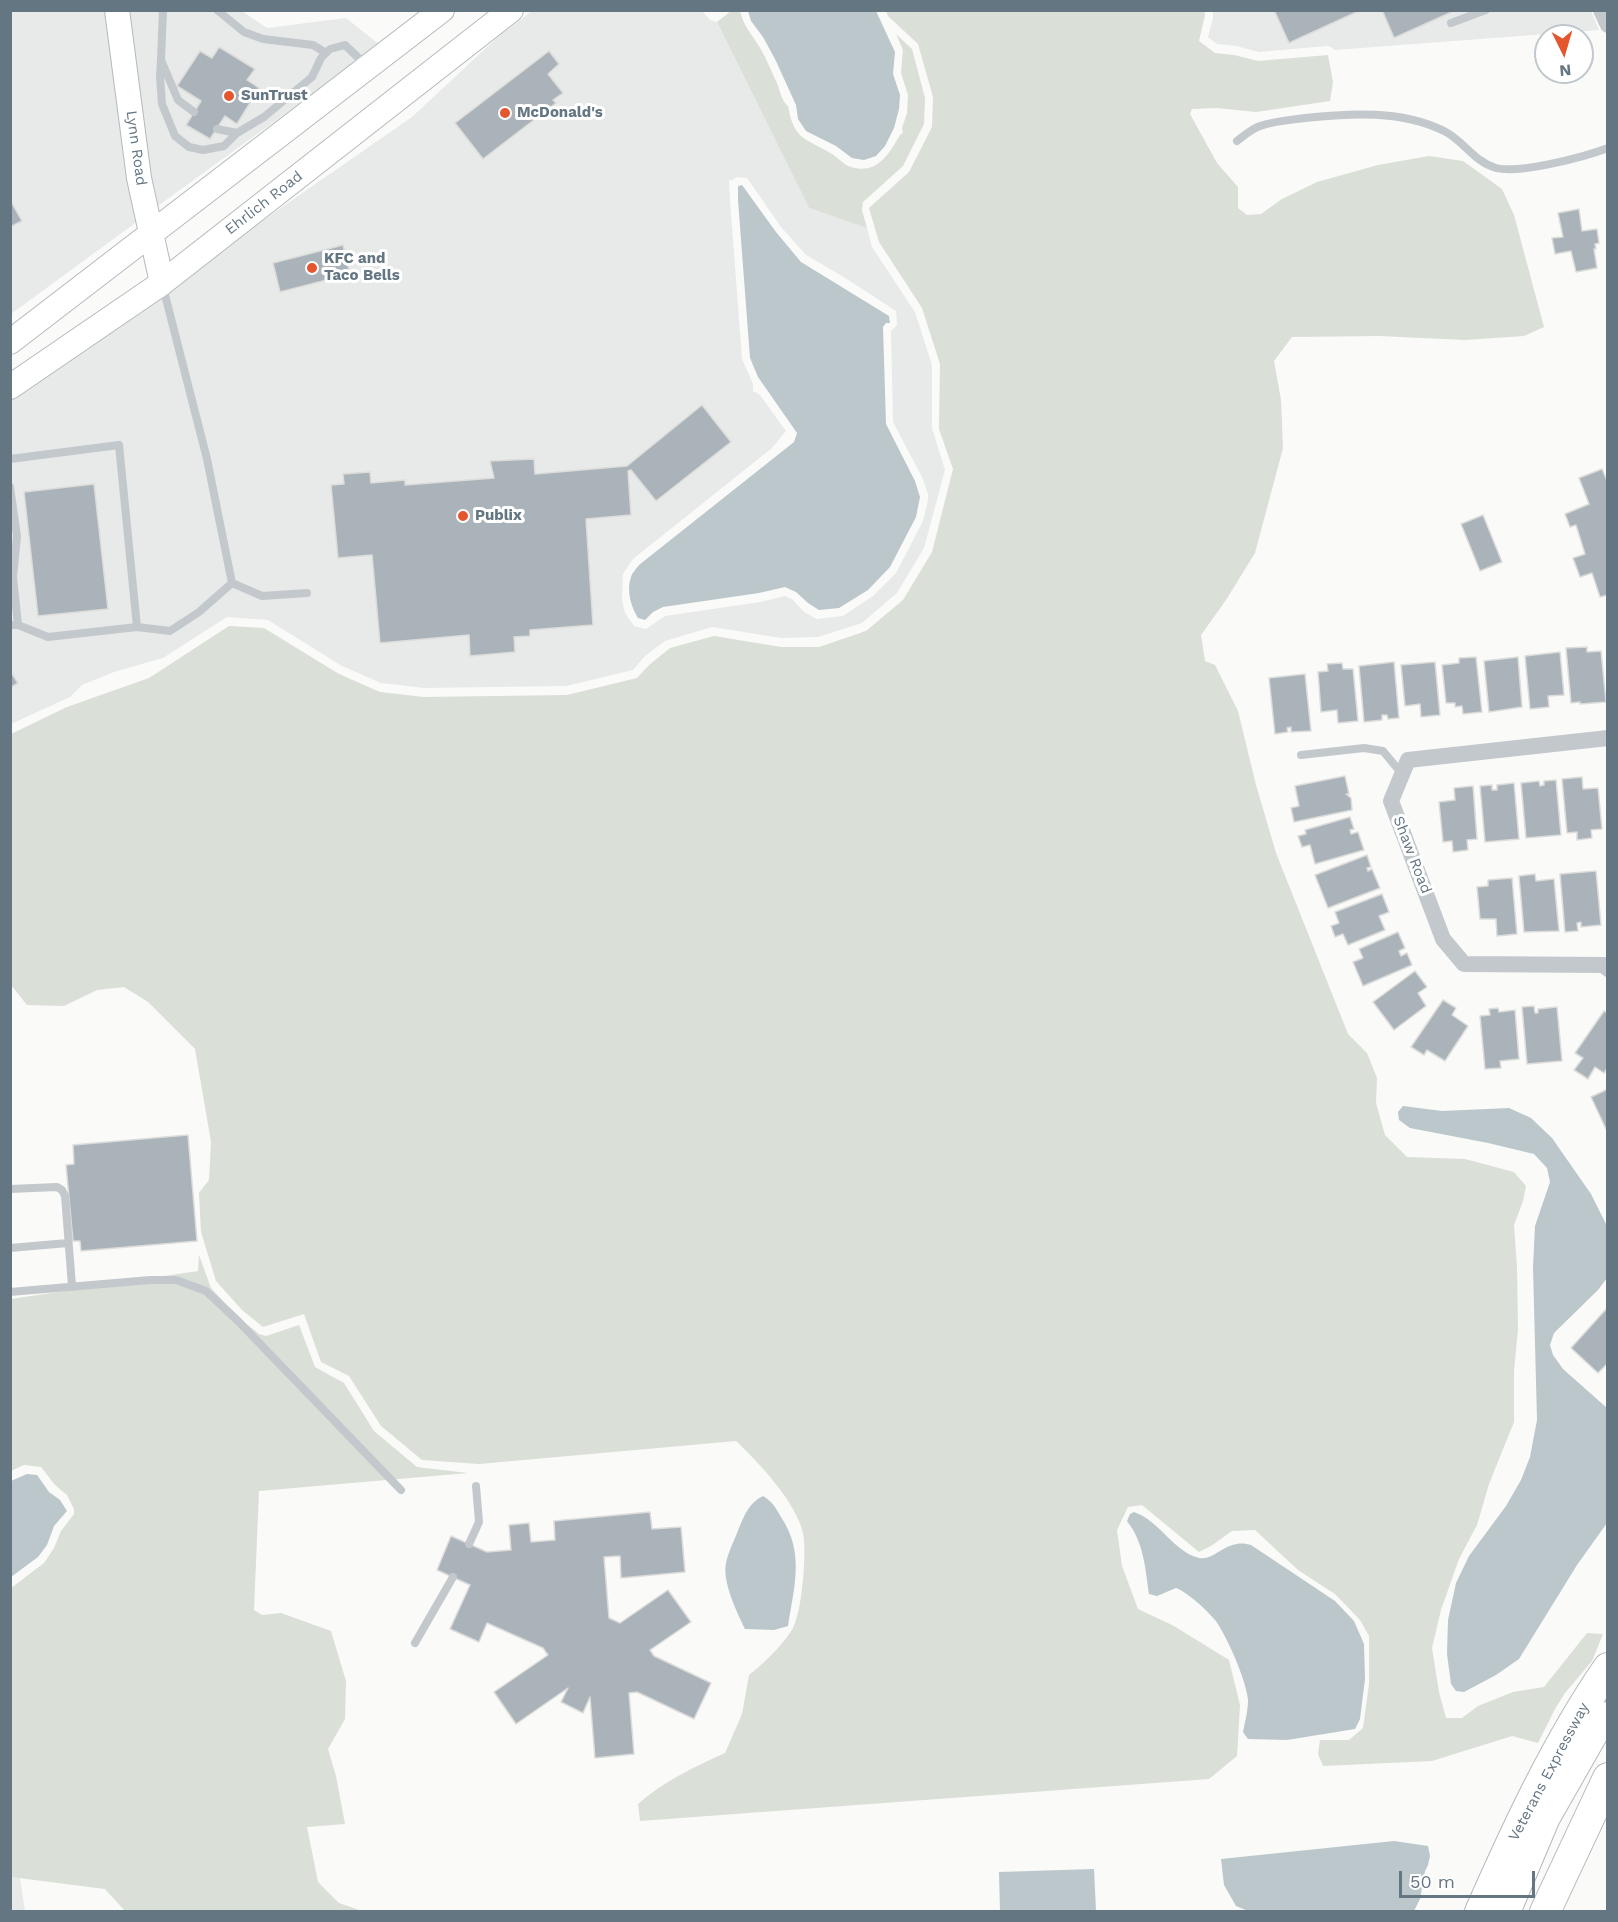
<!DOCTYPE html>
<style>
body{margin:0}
#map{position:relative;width:1618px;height:1922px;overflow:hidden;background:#fafaf8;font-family:"Work Sans",sans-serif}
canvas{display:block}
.frame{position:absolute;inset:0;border:12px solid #657683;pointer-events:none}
.north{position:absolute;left:1534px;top:24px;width:60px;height:60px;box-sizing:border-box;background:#fff;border:2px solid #c1c8cd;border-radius:50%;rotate:175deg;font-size:16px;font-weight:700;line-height:24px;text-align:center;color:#657683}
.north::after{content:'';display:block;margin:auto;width:21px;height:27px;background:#e4572e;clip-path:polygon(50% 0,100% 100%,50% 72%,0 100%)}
.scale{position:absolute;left:1399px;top:1871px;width:136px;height:27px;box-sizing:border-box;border:3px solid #657683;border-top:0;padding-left:8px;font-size:18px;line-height:21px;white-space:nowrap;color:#657683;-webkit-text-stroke:4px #fff;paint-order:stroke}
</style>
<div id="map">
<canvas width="1618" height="1922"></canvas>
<div class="frame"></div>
<div class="north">N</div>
<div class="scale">50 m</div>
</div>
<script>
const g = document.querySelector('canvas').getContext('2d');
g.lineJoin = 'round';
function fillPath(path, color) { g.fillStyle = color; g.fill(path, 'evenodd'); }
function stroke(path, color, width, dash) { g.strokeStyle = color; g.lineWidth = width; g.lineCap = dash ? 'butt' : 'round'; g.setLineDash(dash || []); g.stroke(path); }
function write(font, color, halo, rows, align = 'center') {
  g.font = font + ' "Work Sans",sans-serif'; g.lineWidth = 6; g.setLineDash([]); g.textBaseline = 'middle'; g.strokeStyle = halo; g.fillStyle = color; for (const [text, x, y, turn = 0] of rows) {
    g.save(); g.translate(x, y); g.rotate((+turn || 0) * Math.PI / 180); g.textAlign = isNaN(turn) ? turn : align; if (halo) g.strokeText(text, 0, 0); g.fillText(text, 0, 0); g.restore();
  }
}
const built = new Path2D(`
 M 1213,10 L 1591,11 L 1599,30 L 1335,50 L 1331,47 L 1327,46 L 1259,52 L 1236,46 L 1217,44 L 1208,37 L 1213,18 Z
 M 11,11 L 108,11 L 138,221 L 11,314 Z
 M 127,11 L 242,11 L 267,28 L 346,18 L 380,45 L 155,208 Z
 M 532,11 L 702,11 L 710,20 L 717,22 L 809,208 L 867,228 L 872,247 L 915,312 L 932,365 L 932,428 L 945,470 L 924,548 L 897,593 L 862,623 L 818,637 L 781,638 L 712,627 L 665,641 L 644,657 L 633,670 L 566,686 L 424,688 L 381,683 L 342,666 L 268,620 L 227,617 L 163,658 L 114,672 L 82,685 L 70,697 L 11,724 L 10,400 L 166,293 L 173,291 L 173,289 L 226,246 L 412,117 L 500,35 ZM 737,177 L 747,178 L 781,227 L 806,255 L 842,276 L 896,311 L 897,325 L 891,331 L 893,422 L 922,477 L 928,494 L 928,500 L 923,521 L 896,573 L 873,596 L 843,616 L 817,619 L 804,612 L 792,599 L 785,596 L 760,602 L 665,616 L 646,629 L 634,626 L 625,613 L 622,600 L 623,574 L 633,559 L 772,448 L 786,431 L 760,395 L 753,391 L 753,384 L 742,359 L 730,200 L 729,179 L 731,181 Z
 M 11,1877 L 20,1878 L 25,1911 L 11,1911 Z`);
const green = new Path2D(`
 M 731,11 L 740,11 C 745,28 748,29 757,43 C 765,55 770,68 776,81 C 780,89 781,101 788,106 C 794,141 806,138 832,154 C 838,158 844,165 851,167 C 877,175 889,154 900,135 L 903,133 L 902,128 L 907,113 L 908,95 L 901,73 L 903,50 L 896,34 L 912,49 L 925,98 L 924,124 L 903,166 L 863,202 L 862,210 L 867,228 L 809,208 L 717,22 Z
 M 886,11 L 1204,11 L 1205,15 L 1199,41 L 1215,53 L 1234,55 L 1258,61 L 1328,55 L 1333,82 L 1330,101 L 1256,112 L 1217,108 L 1192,109 L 1190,114 L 1217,163 L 1238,187 L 1238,208 L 1247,215 L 1261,214 L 1282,199 L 1317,182 L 1378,165 L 1429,156 L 1463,161 L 1502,189 L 1514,215 L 1544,327 L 1524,336 L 1465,340 L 1379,336 L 1292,337 L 1274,361 L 1281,400 L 1283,448 L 1255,553 L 1226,600 L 1201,635 L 1205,661 L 1215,665 L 1238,711 L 1256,785 L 1276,853 L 1348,1034 L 1367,1053 L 1377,1078 L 1376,1103 L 1385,1135 L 1407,1157 L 1465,1159 L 1514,1172 L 1526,1186 L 1523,1201 L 1514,1225 L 1517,1267 L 1518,1329 L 1514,1371 L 1514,1422 L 1489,1484 L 1477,1525 L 1459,1559 L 1441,1610 L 1432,1648 L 1439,1692 L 1446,1718 L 1462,1718 L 1478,1706 L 1513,1692 L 1544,1687 L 1587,1633 L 1603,1634 L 1592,1661 L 1565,1693 L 1555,1709 L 1538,1743 L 1512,1736 L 1432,1761 L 1323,1766 L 1318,1754 L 1320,1740 L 1349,1740 L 1363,1728 L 1369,1684 L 1369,1636 L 1360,1620 L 1335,1594 L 1298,1570 L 1255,1530 L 1232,1531 L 1211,1546 L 1199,1552 L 1142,1505 L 1128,1507 L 1117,1530 L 1122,1566 L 1138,1609 L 1174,1626 L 1229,1660 L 1240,1705 L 1237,1756 L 1209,1779 L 640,1821 L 638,1804 C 664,1781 694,1767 725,1753 L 742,1714 L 749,1675 C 763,1664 784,1644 793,1628 C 802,1611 807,1552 803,1533 C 796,1502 759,1463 736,1441 L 479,1464 L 422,1460 L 381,1426 L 349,1376 L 321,1362 L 304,1314 L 263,1327 L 242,1310 L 216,1281 L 201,1232 L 199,1193 L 209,1180 L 211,1142 L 195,1049 L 148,1002 L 124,987 L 97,990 L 64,1006 L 27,1005 L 11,985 L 11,734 L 67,707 L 149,678 L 229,626 L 264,628 L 339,674 L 380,692 L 424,697 L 567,695 L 637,678 L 649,665 L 670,648 L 714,636 L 781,647 L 819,647 L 866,631 L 903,600 L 932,552 L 953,469 L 939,429 L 940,364 L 922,308 L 879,242 L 869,208 L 909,172 L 932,127 L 933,97 L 918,44 L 888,16 Z
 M 199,1255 L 211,1288 L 237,1316 L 259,1334 L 266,1336 L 299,1325 L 315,1367 L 344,1383 L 374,1431 L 417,1467 L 468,1473 L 259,1491 L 254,1610 L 262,1615 L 281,1613 L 331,1631 L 346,1681 L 345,1719 L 328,1749 L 336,1776 L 345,1824 L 307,1827 L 318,1882 L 339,1903 L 362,1911 L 125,1911 L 105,1889 L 11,1877 L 11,1588 L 44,1563 L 54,1548 L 61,1531 L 74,1514 L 74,1509 L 67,1495 L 55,1485 L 41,1467 L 24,1465 L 11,1471 L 11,1299 L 198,1271 Z`);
const water = new Path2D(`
 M 748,11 L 876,11 L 895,52 L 893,74 L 900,95 L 899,109 L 894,128 L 885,146 L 876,156 L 864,160 L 852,158 L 836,146 L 806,131 L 798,119 L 796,105 L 775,59 L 763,37 L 751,21 Z
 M 742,185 L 776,232 L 801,262 L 889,316 L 890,323 L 886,323 L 883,327 L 886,424 L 915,481 L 920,497 L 916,517 L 890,567 L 868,590 L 839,608 L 819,610 L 808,603 L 796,592 L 785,587 L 759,593 L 663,607 L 653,612 L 645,620 L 638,618 C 631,607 626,590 631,577 C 632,573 637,568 639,565 L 794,442 L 797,433 L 758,377 L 750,358 L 738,200 L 738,186 Z
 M 1403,1106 L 1442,1111 L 1509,1108 L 1531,1118 L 1552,1138 L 1591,1194 L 1607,1226 L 1607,1278 L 1598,1290 L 1554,1333 L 1550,1345 L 1553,1355 L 1563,1369 L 1607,1408 L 1607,1523 L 1577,1565 L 1519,1659 L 1496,1675 L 1464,1692 L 1456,1691 L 1451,1684 L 1447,1654 L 1448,1620 L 1456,1583 L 1469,1556 L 1506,1506 L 1521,1480 L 1530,1457 L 1537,1420 L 1533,1267 L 1535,1226 L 1550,1182 L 1547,1168 L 1534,1154 L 1488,1143 L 1410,1128 L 1399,1120 L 1398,1112 Z
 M 27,1474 L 37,1475 L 49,1492 L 60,1500 L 67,1511 L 54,1526 L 47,1545 L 38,1557 L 11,1577 L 11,1481 Z
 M 763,1496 C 772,1501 776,1508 781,1517 C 805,1553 794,1587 788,1626 L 774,1630 L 745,1629 C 737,1612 722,1582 726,1563 C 728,1552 735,1539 739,1528 C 745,1514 749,1503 763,1496 Z
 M 1134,1512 C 1160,1521 1174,1552 1199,1558 C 1212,1561 1223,1545 1237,1544 C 1241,1543 1247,1544 1251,1545 L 1335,1601 L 1354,1621 L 1364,1644 L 1365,1679 L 1360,1719 L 1355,1729 L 1287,1740 L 1248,1739 L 1243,1732 C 1245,1722 1248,1711 1248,1700 C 1247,1682 1226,1634 1215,1620 C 1206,1609 1188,1593 1176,1588 L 1157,1596 L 1149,1594 C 1145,1567 1144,1543 1127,1521 L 1130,1514 Z
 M 1394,1841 L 1428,1846 L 1430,1856 L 1428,1865 L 1425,1871 L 1420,1899 L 1414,1911 L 1248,1911 L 1236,1906 L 1224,1885 L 1221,1859 Z
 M 1094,1869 L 1096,1911 L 1000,1911 L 999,1872 Z`);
const building = new Path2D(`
 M 1274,10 L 1361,10 L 1289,43 Z
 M 1382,10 L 1454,10 L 1454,11 L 1394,38 Z
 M 219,47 L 255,69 L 247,80 L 259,88 L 237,124 L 225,116 L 210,139 L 186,125 L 201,101 L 177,86 L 200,51 L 212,58 Z
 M 549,51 L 559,64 L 548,74 L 563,93 L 553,100 L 556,103 L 483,159 L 455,123 Z
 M 10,200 L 22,221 L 10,227 Z
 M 1579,209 L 1582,231 L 1597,229 L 1599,243 L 1595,244 L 1596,249 L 1594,249 L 1597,268 L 1576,272 L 1571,251 L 1555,254 L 1552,238 L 1563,237 L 1558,213 Z
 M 343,245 L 350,274 L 280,292 L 273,263 Z
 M 702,405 L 731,442 L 656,501 L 631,470 L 628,471 L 631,515 L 586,519 L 593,625 L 530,630 L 530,636 L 514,637 L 515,652 L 470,656 L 469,635 L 380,643 L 372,555 L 338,558 L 331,485 L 344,484 L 343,474 L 370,472 L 371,483 L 405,480 L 405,485 L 494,478 L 490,461 L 534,459 L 535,474 L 627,466 Z
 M 1602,469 L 1608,483 L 1608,595 L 1600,597 L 1592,573 L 1580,577 L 1573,558 L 1585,554 L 1576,525 L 1570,527 L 1565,514 L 1589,504 L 1579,478 Z
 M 94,484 L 108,609 L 38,616 L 24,492 Z
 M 1483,515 L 1502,562 L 1480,571 L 1461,524 Z
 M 1587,647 L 1587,652 L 1601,651 L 1606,702 L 1580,704 L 1580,702 L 1571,703 L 1566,648 Z
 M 1560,652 L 1564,695 L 1548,696 L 1549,707 L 1530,709 L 1525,656 Z
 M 1476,657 L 1482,712 L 1463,714 L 1462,706 L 1455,707 L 1455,703 L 1446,703 L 1442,665 L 1459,663 L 1459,658 Z
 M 1518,657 L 1522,707 L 1489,712 L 1484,661 Z
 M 1394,662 L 1399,718 L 1388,719 L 1387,715 L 1382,715 L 1382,720 L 1364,722 L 1359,666 Z
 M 1435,662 L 1440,715 L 1421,717 L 1420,704 L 1405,706 L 1401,665 Z
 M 1342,663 L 1343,669 L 1353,669 L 1358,721 L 1338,723 L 1337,710 L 1321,712 L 1318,672 L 1328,671 L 1327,664 Z
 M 10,671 L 18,683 L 10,688 Z
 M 1305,674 L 1311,731 L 1291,732 L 1291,727 L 1287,728 L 1288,732 L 1275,734 L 1269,678 Z
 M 1345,776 L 1349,794 L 1346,794 L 1351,798 L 1352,810 L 1294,822 L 1291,808 L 1299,806 L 1295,786 Z
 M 1582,777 L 1583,789 L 1598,788 L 1602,829 L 1591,830 L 1592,838 L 1577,840 L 1577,832 L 1567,833 L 1562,779 Z
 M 1556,780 L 1561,835 L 1526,838 L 1521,783 L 1539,781 L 1540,786 L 1544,785 L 1544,781 Z
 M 1514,783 L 1519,839 L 1485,842 L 1480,786 L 1492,785 L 1492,790 L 1497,790 L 1497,785 Z
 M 1473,786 L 1477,839 L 1467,840 L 1468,850 L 1453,852 L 1452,841 L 1443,842 L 1439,802 L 1455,800 L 1454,788 Z
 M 1350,817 L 1354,829 L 1350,830 L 1351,834 L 1358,832 L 1364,850 L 1315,864 L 1310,845 L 1302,847 L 1298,836 L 1306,834 L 1305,830 Z
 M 1367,855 L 1371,867 L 1367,868 L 1368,871 L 1372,869 L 1380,888 L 1328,908 L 1315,875 Z
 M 1596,871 L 1601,925 L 1581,927 L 1581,922 L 1577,923 L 1578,931 L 1565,932 L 1560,874 Z
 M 1535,874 L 1536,881 L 1554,879 L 1559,931 L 1524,932 L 1519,876 Z
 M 1512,878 L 1517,934 L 1497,936 L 1496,919 L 1480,919 L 1477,887 L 1488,886 L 1488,880 Z
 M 1382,894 L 1389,912 L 1379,916 L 1385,930 L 1348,945 L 1343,934 L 1335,937 L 1331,926 L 1339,923 L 1335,912 Z
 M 1398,932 L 1405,948 L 1399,951 L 1401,956 L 1407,953 L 1412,965 L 1363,986 L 1353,962 L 1363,958 L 1359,949 Z
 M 1415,971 L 1427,987 L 1418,993 L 1426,1006 L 1394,1030 L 1373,1002 Z
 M 1443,1000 L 1456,1008 L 1452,1015 L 1468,1026 L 1445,1061 L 1427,1050 L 1424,1055 L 1411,1047 Z
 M 1534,1006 L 1535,1013 L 1538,1013 L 1538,1009 L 1557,1007 L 1562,1061 L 1527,1064 L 1522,1007 Z
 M 1498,1008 L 1499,1012 L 1515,1010 L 1519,1059 L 1500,1061 L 1501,1068 L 1485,1069 L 1480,1016 L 1490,1015 L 1489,1009 Z
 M 1604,1011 L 1608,1013 L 1608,1067 L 1604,1073 L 1595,1067 L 1588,1079 L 1574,1070 L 1583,1058 L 1575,1053 Z
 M 1608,1089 L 1608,1128 L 1606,1129 L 1591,1097 Z
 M 188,1135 L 197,1241 L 81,1251 L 80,1241 L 73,1241 L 66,1165 L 74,1164 L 73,1145 Z
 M 1608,1307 L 1608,1363 L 1598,1373 L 1571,1348 Z
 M 650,1512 L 652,1529 L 681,1527 L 685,1572 L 621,1578 L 620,1556 L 604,1557 L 609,1618 L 620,1623 L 668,1590 L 691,1622 L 650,1650 L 654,1656 L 711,1683 L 694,1719 L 637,1692 L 629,1693 L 634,1754 L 595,1758 L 590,1697 L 583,1713 L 561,1702 L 568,1688 L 516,1724 L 494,1692 L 548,1655 L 543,1648 L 487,1623 L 479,1642 L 450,1629 L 470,1585 L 437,1570 L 451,1536 L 487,1552 L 511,1550 L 509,1525 L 529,1523 L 531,1542 L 555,1540 L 554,1521 Z`);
const lane = new Path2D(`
 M 163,10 L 161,60 L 178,100 L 194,112
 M 217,10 L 244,32 L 263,39 L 313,45 L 326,53
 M 1451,23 L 1486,10
 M 161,60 L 160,77 L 162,104 L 175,136 L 189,147 L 203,150 L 224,146 L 237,133
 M 217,129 L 237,133 L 264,117 L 312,77 L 321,58 L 330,49 L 345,45 L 367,66
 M 1237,141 C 1244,136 1251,129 1260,126 C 1275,121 1290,120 1305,118 C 1350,113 1402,110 1444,131 C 1463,140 1474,162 1496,168 C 1520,174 1584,157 1608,148
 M 163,287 L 207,459 L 232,583
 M 10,459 L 119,445 L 137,627 L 170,631 L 199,612 L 232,583 L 262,596 L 307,593
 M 10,487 L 17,536 L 13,577 L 18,625
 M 10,625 L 18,625 L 48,637 L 137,627
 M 1301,755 L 1364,748 L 1383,751 L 1402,774
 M 10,1189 L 57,1187 L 62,1190 L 65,1196 L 72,1286
 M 10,1248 L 68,1243
 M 10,1292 L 150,1280 L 176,1280 L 206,1291 L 238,1321 L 401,1490
 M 469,1544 L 479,1522 L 476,1486
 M 415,1643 L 453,1577`);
const street = new Path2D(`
 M 1601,10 L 1608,25
 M 1608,738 L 1408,760 L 1391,801 L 1443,939 L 1464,964 L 1604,965 L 1608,969`);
const secondary = new Path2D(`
 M 117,10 L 139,178 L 162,283
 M 10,342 L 442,10
 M 10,387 L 162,283 L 511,10`);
const highway = new Path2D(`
 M 1480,1912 C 1517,1828 1556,1744 1608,1668
 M 1505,1912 L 1545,1817 L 1602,1717
 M 1545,1912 L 1608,1778`);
const markers = [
 [229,96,6,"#e4572e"],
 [505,113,6,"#e4572e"],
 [312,268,6,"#e4572e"],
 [463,516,6,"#e4572e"]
];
const poiNames = [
 ["SunTrust",241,96],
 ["McDonald's",517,113],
 ["KFC and",324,259],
 ["Taco Bells",324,276],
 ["Publix",475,516]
];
const streetNames = [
 ["Lynn Road",136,148,82],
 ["Ehrlich Road",264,203,-38],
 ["Shaw Road",1412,855,69],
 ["Veterans Expressway",1549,1772,-62]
];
fillPath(built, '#e8e9e9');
fillPath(green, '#dadfd7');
fillPath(water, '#bbc7cb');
fillPath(building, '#aab3b9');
stroke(building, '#dcdcda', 1.5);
stroke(secondary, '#b3babf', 26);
stroke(highway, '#b4b9bd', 32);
stroke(lane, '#c3c8cc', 8);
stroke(street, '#c3c8cc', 16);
stroke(secondary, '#fff', 24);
stroke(highway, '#fff', 30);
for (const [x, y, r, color] of markers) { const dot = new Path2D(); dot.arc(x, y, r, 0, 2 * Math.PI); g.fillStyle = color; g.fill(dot); stroke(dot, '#fff', 2); }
write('bold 15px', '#657683', '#fff', poiNames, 'left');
write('15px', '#657683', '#fff', streetNames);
</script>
